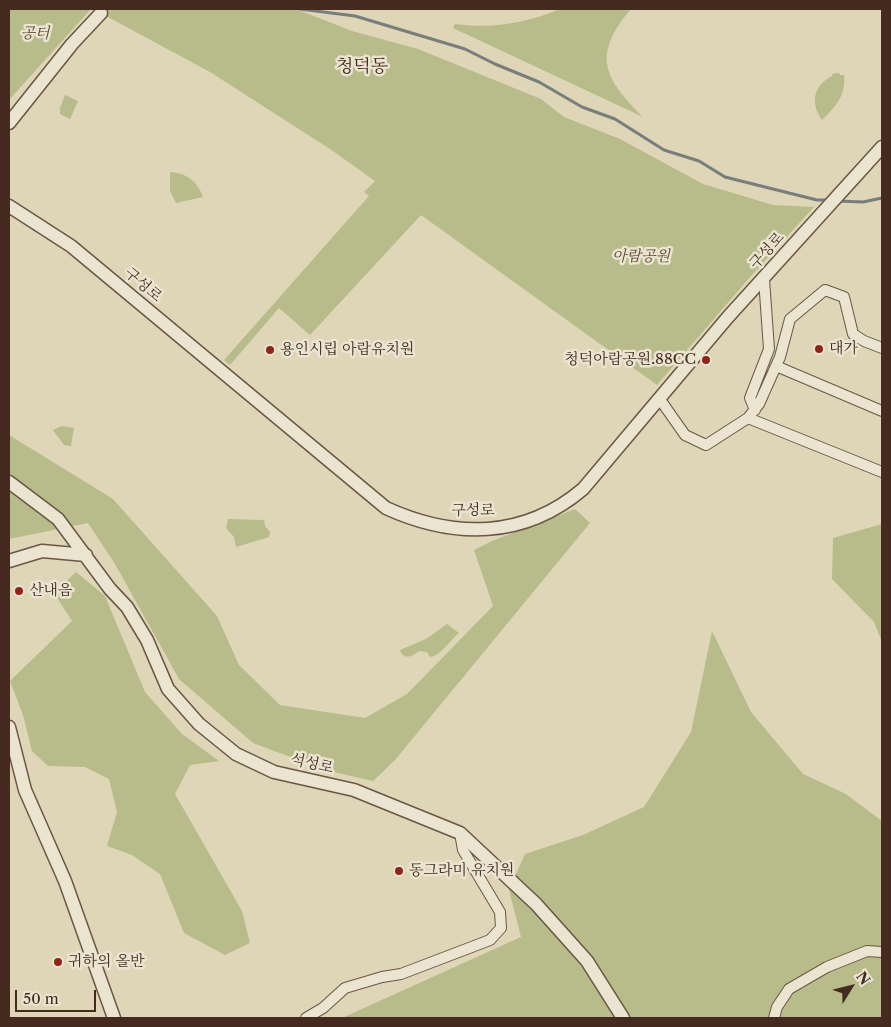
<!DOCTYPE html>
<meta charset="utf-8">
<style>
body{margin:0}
#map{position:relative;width:891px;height:1027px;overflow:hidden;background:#ded6b7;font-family:"Libre Caslon Text",serif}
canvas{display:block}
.frame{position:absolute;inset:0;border:10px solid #452b1f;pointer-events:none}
.north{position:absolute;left:826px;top:962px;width:50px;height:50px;-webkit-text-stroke:4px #eae4d0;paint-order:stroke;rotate:54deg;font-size:14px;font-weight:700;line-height:20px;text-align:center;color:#452b1f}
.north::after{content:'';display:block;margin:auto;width:18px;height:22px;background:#452b1f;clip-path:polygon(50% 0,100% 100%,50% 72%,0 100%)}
.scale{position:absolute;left:15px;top:990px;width:81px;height:22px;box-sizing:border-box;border:2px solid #452b1f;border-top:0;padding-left:6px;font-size:15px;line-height:18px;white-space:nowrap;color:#452b1f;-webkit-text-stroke:4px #eae4d0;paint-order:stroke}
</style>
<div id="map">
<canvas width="891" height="1027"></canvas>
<div class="frame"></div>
<div class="north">N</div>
<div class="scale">50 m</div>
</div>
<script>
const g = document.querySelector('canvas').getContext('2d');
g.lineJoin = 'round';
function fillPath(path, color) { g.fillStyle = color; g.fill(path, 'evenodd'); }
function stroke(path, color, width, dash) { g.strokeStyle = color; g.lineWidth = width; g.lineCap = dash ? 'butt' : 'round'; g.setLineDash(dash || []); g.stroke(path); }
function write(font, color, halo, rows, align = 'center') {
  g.font = font + ' "Libre Caslon Text","Noto Serif KR",serif'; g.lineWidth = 5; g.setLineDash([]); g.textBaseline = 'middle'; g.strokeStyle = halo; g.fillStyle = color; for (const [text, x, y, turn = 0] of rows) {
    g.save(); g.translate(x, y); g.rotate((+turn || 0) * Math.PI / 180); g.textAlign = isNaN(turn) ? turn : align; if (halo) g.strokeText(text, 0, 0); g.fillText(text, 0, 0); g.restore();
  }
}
const green = new Path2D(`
 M 9,9 L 91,9 L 9,100 Z
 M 93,9 L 296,9 L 352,31 L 418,49 L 541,99 L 564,117 L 620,139 L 703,184 L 773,205 L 814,207 L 751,276 L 657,385 L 421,215 L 310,335 L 279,308 L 230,365 L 224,360 L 369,196 L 364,192 L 375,181 L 330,149 L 210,72 Z
 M 560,9 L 631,9 C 592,55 603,77 643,117 L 453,28 L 455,24 C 491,29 527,23 560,9 Z
 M 839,73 L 840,75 L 844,75 C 846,96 836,106 822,120 C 810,103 813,86 832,76 L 832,74 Z
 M 65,95 L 78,101 L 70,119 L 60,114 L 60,108 Z
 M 170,172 C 187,173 197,181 203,197 L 176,203 L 170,191 Z
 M 62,426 L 74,428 L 71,446 L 64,445 L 53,430 Z
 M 9,435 L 113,499 L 217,616 L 239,665 L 280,705 L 365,718 L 407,694 L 493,606 L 474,550 L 492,541 L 575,509 L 590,523 L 395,760 L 373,781 L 325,770 L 253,743 L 179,679 L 115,564 L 88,523 L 9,539 Z
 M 228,519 L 264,520 L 265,526 L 270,532 L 269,537 L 236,547 L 234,537 L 226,528 Z
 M 882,524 L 882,642 L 874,622 L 832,579 L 833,538 Z
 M 76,572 L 105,596 L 145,692 L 182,734 L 219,761 L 190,765 L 175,794 L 242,911 L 250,943 L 225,955 L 184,933 L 160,874 L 132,855 L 107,846 L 117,812 L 109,779 L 85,767 L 48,766 L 32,751 L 23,715 L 10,681 L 72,621 L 54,593 Z
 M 447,624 L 459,633 C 449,641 442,655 430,657 L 427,652 L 419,651 C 412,656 407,660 401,653 L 400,650 L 426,639 Z
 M 712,631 L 751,712 L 803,774 L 846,794 L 882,821 L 882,1018 L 342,1018 L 521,937 L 509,890 L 525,854 L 583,835 L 644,807 L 691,732 Z`);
const stream = new Path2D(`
 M 300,9 L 355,16 L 465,49 L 495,64 L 539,82 L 582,107 L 615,119 L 664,150 L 699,161 L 725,177 L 817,200 L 829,200
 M 838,201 L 863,202 L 882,198`);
const minor = new Path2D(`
 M 776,366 L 882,411
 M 659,398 L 685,435 L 706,445 L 748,418 L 759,404 L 780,357 L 790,319 L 825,290 L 844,297 L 853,334 L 864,341 L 882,348
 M 755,410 L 750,398 L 769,349 L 764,279
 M 748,418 L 882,472
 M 306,1018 L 323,1008 L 345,988 L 382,977 L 401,974 L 490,940 L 501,928 L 500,912 L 463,850 L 460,833
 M 774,1018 L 777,1007 L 789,989 L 827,967 L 867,951 L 882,952`);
const tertiary = new Path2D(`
 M 9,123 L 72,44 L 101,13
 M 9,206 L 71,246 L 386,508 C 454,539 524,539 583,489 L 728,317 L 882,147
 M 9,482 L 58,519 L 110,589 L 127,607 L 147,640 L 168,689 L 199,724 L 236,754 L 274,772 L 354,790 L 460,833 L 536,904 L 587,961 L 623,1018
 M 9,561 L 42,551 L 86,555
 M 9,727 L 25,790 L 65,881 L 114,1018`);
const markers = [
 [819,349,5,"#8f2418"],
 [270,350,5,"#8f2418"],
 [706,360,5,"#8f2418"],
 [19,591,5,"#8f2418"],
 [399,871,5,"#8f2418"],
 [58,962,5,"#8f2418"]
];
const parkNames = [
 ["공터",35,34],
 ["아람공원",641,257]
];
const streetNames = [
 ["구성로",767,251,-48],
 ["구성로",143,285,40],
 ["구성로",473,511],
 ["석성로",312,764,13]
];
const poiNames = [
 ["대가",829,349],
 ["용인시립 아람유치원",280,350],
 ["청덕아람공원.88CC",696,360,"right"],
 ["산내음",29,591],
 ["동그라미 유치원",409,871],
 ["귀하의 올반",68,962]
];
const quarterNames = [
 ["청덕동",362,67]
];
fillPath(green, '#b7bc8a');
stroke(stream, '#777e7b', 3);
stroke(minor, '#6b5645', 12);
stroke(tertiary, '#6b5645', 15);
stroke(minor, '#eae4d0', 10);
stroke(tertiary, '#eae4d0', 12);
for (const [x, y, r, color] of markers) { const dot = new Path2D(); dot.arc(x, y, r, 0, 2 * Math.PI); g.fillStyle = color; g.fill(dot); stroke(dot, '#eae4d0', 2); }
write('italic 15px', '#5c4834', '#eae4d0', parkNames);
write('15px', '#452b1f', '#eae4d0', streetNames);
write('15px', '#452b1f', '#eae4d0', poiNames, 'left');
write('18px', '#452b1f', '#eae4d0', quarterNames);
</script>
